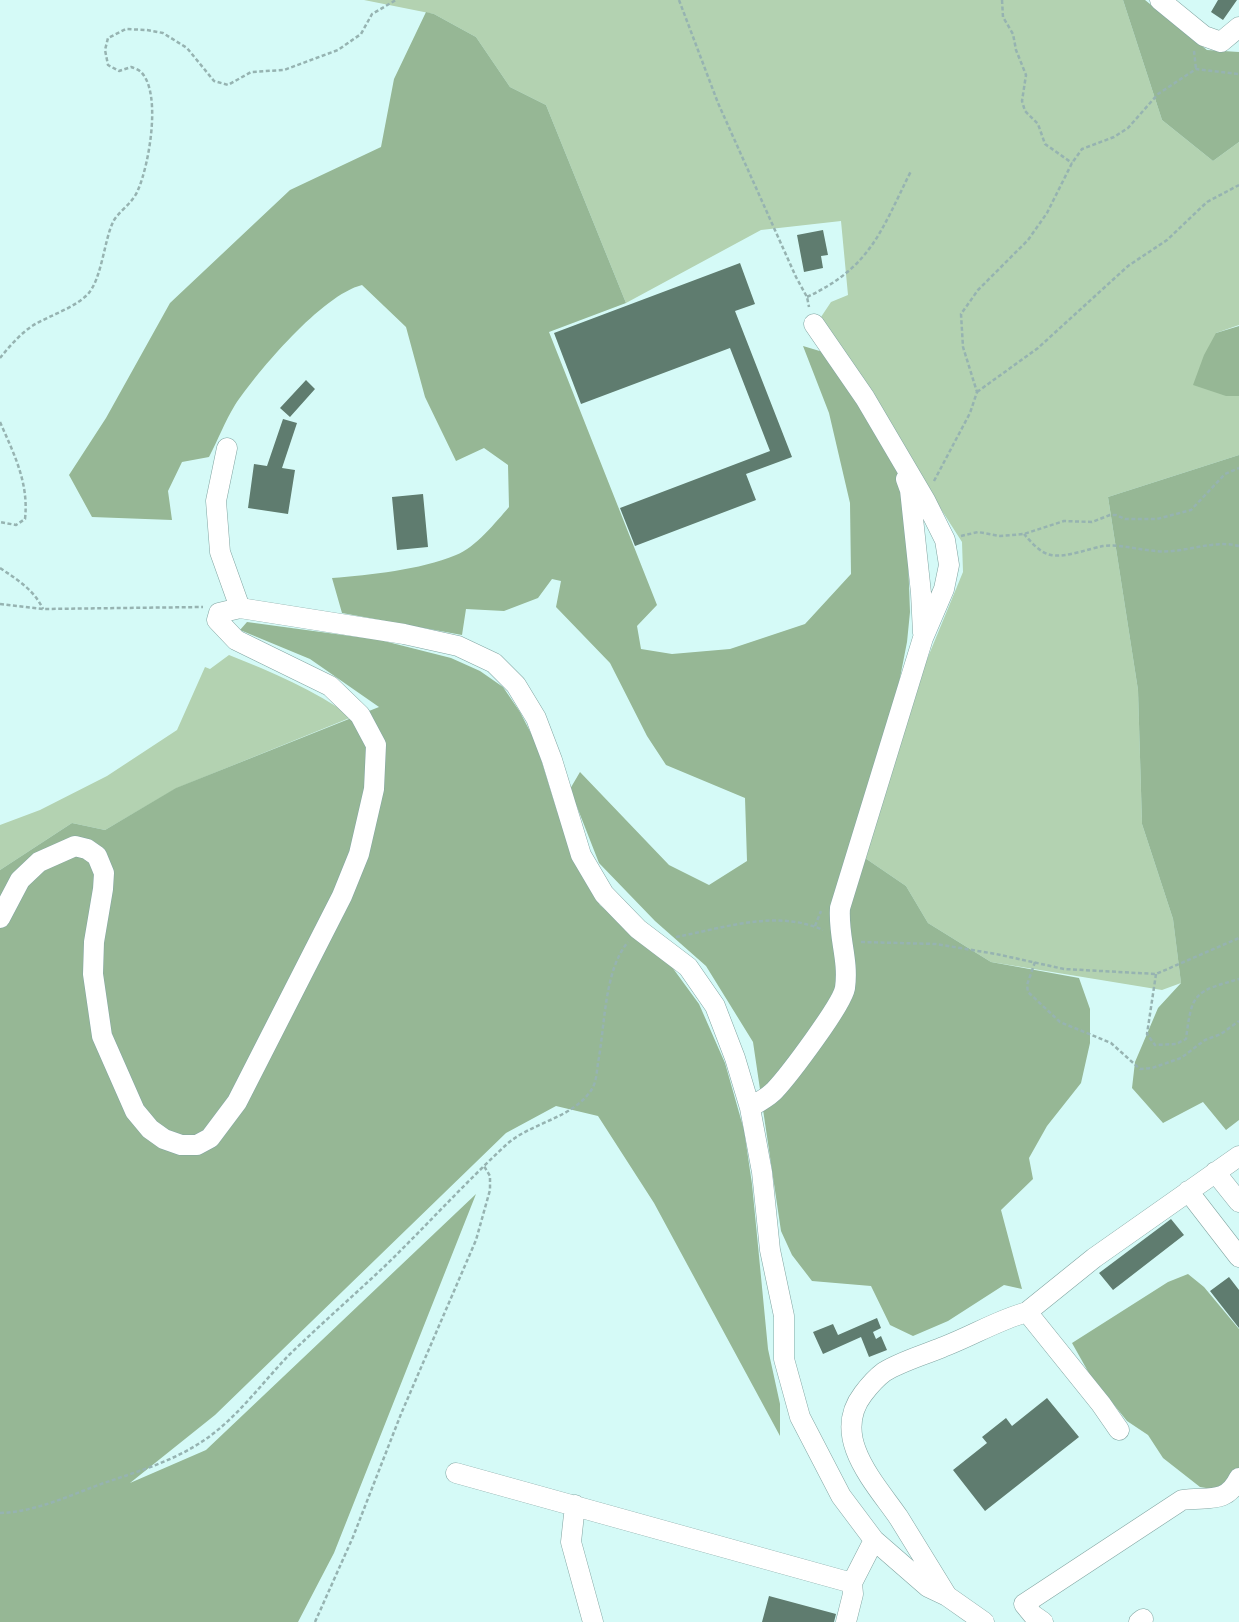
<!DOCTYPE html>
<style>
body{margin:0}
canvas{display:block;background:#d5faf7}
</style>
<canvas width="1239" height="1622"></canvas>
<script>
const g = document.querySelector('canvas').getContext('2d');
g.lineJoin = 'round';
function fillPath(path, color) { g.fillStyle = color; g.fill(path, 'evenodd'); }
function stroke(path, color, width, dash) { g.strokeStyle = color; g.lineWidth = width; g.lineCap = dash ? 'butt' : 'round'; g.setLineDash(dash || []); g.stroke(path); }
const green = new Path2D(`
 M 364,0 L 1123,0 L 1162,120 L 1213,161 L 1239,142 L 1239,325 L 1216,333 L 1226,396 L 1239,396 L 1239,455 L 1108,497 L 1138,690 L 1142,824 L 1173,919 L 1181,983 L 1162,990 L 991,962 L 928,923 L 906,886 L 865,858 L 921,674 L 963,572 L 962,542 L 838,348 L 821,317 L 831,302 L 848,295 L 841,221 L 761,230 L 626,303 L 546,105 L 510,87 L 476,37 L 434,14 Z
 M 229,655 C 272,672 314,690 352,717 L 177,788 L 105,830 L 72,823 L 0,870 L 0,825 L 40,810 L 107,776 L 177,730 L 205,667 L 210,669 Z`);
const forest = new Path2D(`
 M 1123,0 L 1145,0 L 1207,50 L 1239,52 L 1239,142 L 1213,161 L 1162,120 Z
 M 426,12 L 434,14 L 476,37 L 510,87 L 546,105 L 626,303 L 549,332 L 657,605 L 637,626 L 641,649 L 672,654 L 730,649 L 805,624 L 851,574 L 850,503 L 829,413 L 803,346 L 823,352 L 866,410 L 895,464 L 904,496 L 907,531 L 910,612 L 907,642 L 865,858 L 906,886 L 928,923 L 991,962 L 1079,978 L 1090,1009 L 1090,1043 L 1081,1083 L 1047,1126 L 1029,1158 L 1033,1179 L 1001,1210 L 1022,1289 L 1004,1285 L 948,1321 L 913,1336 L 890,1325 L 871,1286 L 812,1281 L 792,1255 L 781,1231 L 753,1042 L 706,966 L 655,921 L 599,863 L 570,789 L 580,772 L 669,865 L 709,885 L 747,861 L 745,798 L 666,765 L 647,736 L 610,663 L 556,607 L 561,581 L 552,579 L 538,598 L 504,611 L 466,609 L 462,635 L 342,613 L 332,578 C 371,575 419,570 456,555 C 475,548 496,522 509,507 L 508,465 L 484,448 L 456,461 L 425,397 L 406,327 L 362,285 C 322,295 258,371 235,405 C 225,421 218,440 209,457 L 182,462 L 168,491 L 172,520 L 92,517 L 69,475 L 106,418 L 170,303 L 290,190 L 381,147 L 394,79 Z
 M 1239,326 L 1239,396 L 1226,396 L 1193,385 L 1204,355 L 1216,333 Z
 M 1239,455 L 1239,1120 L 1226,1130 L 1203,1102 L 1163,1123 L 1132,1088 L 1135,1062 L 1158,1008 L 1181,983 L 1173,919 L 1142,824 L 1138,690 L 1108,497 Z
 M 247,622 L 380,640 L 451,658 L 480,671 L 503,687 L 520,712 L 536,743 L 557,811 L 578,867 L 600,905 L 672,967 L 699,1004 L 725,1063 L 744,1130 L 752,1184 L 768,1349 L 780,1404 L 780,1436 L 654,1203 L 598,1116 L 556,1106 L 506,1133 L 215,1415 L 130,1483 L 206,1450 L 476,1194 L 334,1553 L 298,1622 L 0,1622 L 0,870 L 72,823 L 105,830 L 176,788 L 379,707 L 310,659 L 240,630 Z
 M 1188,1274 L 1204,1287 L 1239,1329 L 1239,1471 L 1224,1491 L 1200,1487 L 1163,1458 L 1148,1435 L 1127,1421 L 1090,1375 L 1072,1343 L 1168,1282 Z`);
const building = new Path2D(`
 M 1218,0 L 1237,0 L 1223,20 L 1211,12 Z
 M 823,230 L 828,255 L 821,256 L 823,268 L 804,272 L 797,235 Z
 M 740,263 L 755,304 L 735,311 L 792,457 L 746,474 L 756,500 L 635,546 L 620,508 L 770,451 L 730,348 L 581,404 L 554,333 Z
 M 306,380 L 315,389 L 290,417 L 280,408 Z
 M 283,419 L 297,423 L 282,468 L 295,470 L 288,514 L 248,508 L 254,464 L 267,466 Z
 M 423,494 L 428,547 L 397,550 L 392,497 Z
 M 1171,1219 L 1184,1235 L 1113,1290 L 1099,1273 Z
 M 1229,1277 L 1239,1290 L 1239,1328 L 1210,1291 Z
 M 877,1318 L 881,1328 L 873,1332 L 876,1339 L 881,1336 L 887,1350 L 869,1357 L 861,1337 L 823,1354 L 813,1332 L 833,1324 L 838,1335 Z
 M 1047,1398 L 1079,1437 L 985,1511 L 953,1470 L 987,1443 L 982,1437 L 1006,1418 L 1012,1426 Z
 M 769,1596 L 836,1614 L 834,1622 L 762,1622 Z`);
const path = new Path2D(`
 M 679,0 L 718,103 L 796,277 L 807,297 L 809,307
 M 1002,0 L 1003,17 L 1013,34 L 1016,50 L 1026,75 L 1022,101 L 1025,111 L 1038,124 L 1045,144 L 1072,163
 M 1194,51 L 1196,69
 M 807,297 C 871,267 881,231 911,171
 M 0,358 C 9,347 19,335 32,326 C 50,315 73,309 88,294 C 102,278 104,241 113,222 C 117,213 133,203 138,190 C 149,165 162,93 141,72 C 139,70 134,68 131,67 L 119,71 L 108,65 L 105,50 L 108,38 L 126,29 L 147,30 L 163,33 L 187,48 L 214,81 L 228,85 L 251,72 L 284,70 L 338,50 L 361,34 L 372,14 L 396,0
 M 977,392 L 1038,348 L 1128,266 L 1167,240 L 1207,202 L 1239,185
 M 0,422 C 14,454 29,483 25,519 L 16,525 L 0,522
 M 934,481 L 970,413 L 977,392 L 963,347 L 961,314 L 978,290 L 1028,240 L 1047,213 L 1072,163 L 1082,149 L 1114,137 L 1128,128 L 1158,94 L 1196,69 L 1239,74
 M 1024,534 C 1031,542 1040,553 1051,555 C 1065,558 1088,549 1103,546 C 1121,544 1139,550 1156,551 C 1184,554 1212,539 1239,546
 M 961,536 L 978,532 L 1000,536 L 1024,534 L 1064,521 L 1092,522 L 1110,515 L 1116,515 L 1125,519 L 1157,519 L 1191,510 L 1225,474 L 1239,468
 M 0,568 C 18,580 34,590 43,609
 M 0,604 L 43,609 L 203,607
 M 815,926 L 821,911
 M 676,937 C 724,928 776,909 823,930
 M 861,942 L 936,944 L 996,954 L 1064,969 L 1156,974 L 1239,938
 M 1035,962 L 1027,985 L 1028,992 L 1060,1022 L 1111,1043 L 1140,1069 L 1152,1068 L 1181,1058 L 1205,1040 L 1221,1034 L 1239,1021
 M 1156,974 L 1147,1034 L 1155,1045 L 1176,1044 L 1186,1039 C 1192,992 1194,992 1239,979
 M 0,1513 C 36,1512 70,1495 104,1483 C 142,1470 181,1459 214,1433 C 242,1411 264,1381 289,1355 C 320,1325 353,1296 385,1266 C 426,1226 464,1184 506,1145 C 531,1122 573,1119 592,1089 C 596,1083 597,1071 598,1063 C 605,1027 604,970 628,942
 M 315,1622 L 353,1537 L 401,1414 L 476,1240 L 490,1190 L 490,1176 L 484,1166`);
const minor = new Path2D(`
 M 1160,0 L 1204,36 L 1221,42 L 1239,27
 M 227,448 L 216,501 L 220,552 L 240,608
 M 906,479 L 910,490 L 921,593 L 923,633
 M 0,918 L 20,880 L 39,862 L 75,846 L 87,849 L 97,856 L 104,873 L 103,889 L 94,942 L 93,974 L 102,1036 L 135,1111 L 150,1129 L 164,1139 L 181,1145 L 197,1145 L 210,1138 L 237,1102 L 342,896 L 359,854 L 374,789 L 376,745 L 360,715 L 330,686 L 236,640 L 217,620 L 219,613 L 240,608 L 404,634 L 458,646 L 494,663 L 516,685 L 536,718 L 552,760 L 581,855 L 604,894 L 638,929 L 688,967 L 715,1006 L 735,1058 L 750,1108 L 762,1172 L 770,1250 L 784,1316 L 784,1359 L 800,1417 L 841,1496 L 874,1540 L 928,1587 L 947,1596 L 984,1622
 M 750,1108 C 758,1102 769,1097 775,1090 C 789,1075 842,1005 845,988 C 849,959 838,937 840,908 L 923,638 L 944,589 L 949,565 L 945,540 L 925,500 L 865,398 L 814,324
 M 1215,1172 L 1239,1202
 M 1188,1191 L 1239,1257
 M 1119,1430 L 1101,1404 L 1027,1312 L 1094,1258 L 1239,1156
 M 456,1473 L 852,1583
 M 575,1505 L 571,1542 L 593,1622
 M 947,1596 C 931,1570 915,1544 899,1518 C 875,1483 830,1437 863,1394 C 869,1386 876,1378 884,1372 C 902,1361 924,1355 943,1347 C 972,1336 998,1320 1027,1312
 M 846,1622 L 853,1594 L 852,1583 L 874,1540
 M 1043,1622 L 1033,1615 L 1024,1604 L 1182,1500 C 1207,1496 1226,1505 1239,1478
 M 1139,1622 L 1143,1619`);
fillPath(green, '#b3d2b1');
fillPath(forest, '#96b795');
fillPath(building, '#5f7c6f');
stroke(minor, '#82a5a2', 21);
stroke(path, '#96b3b1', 2.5, [4, 2.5]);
stroke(minor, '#fff', 20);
</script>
